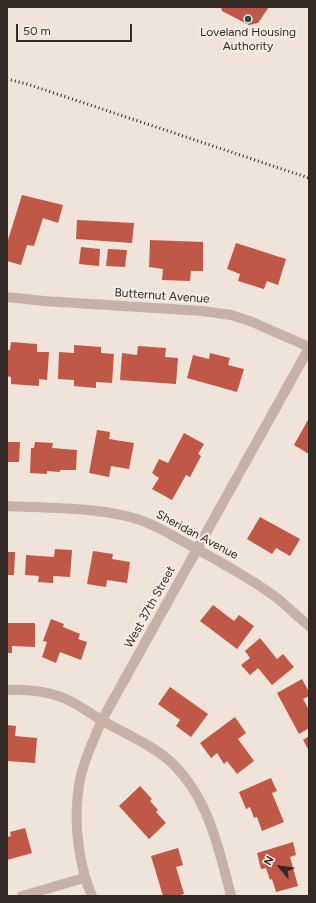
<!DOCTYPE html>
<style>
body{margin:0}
#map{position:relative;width:316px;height:903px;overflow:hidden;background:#f0e3d9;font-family:Figtree,sans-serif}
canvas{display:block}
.frame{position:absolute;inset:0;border:8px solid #332926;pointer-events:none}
.north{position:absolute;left:260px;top:847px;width:40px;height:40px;-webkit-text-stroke:3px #f8ede5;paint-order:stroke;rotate:299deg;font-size:11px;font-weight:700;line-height:16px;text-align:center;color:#332926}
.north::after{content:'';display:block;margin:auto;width:14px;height:18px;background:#332926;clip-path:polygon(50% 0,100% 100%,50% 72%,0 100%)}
.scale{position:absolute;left:16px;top:24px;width:116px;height:18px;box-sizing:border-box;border:2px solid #332926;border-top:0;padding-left:5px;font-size:12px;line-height:14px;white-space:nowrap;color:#332926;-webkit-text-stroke:3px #f8ede5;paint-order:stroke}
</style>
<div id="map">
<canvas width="316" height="903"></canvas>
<div class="frame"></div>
<div class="north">N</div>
<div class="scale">50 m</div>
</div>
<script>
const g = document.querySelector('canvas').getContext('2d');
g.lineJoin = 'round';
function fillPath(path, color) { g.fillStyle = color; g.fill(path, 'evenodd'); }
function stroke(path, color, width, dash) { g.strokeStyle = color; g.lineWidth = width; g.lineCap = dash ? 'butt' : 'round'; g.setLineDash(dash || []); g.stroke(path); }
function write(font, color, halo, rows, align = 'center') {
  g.font = font + ' Figtree,sans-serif'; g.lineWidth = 4; g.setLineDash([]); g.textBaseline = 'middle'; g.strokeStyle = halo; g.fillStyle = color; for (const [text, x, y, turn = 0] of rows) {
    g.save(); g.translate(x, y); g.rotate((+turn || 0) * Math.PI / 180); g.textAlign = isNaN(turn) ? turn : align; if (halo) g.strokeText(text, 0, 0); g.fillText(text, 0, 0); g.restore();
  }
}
const building = new Path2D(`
 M 221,7 L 269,7 L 258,23 L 249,25 L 222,11 Z
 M 22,195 L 63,205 L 58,223 L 43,218 L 34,246 L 27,245 L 21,265 L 7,261 L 7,243 Z
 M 77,220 L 134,223 L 132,243 L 76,239 Z
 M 150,240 L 203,242 L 203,271 L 191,271 L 190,281 L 162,280 L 163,269 L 149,267 Z
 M 236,243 L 286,259 L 278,285 L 267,281 L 264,289 L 238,281 L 240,274 L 227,269 Z
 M 81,247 L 100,249 L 99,266 L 79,264 Z
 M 108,249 L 127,250 L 125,267 L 106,266 Z
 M 11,342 L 37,344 L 37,352 L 49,352 L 47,380 L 39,379 L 39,386 L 11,384 L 11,377 L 7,376 L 7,350 L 10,350 Z
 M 74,345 L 101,347 L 101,353 L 114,354 L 112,383 L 96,382 L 96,388 L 74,386 L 74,380 L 58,379 L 59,352 L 74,353 Z
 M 138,346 L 166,348 L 165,357 L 178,358 L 176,384 L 120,380 L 122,353 L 137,355 Z
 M 210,353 L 230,358 L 228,365 L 244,369 L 237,392 L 187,378 L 193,355 L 209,359 Z
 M 309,418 L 309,454 L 294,445 Z
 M 97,430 L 110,432 L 109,439 L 134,443 L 129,469 L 111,466 L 109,477 L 89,473 Z
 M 184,433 L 204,444 L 198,454 L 201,456 L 190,477 L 186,475 L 172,500 L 152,489 L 159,478 L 152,473 L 159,459 L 168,463 Z
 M 7,442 L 20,442 L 19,462 L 7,462 Z
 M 35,442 L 53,443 L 52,448 L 77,450 L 76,470 L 60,470 L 60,472 L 47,471 L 47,474 L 30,473 L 31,448 L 34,448 Z
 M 260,517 L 300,539 L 290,556 L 276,548 L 272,554 L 247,539 Z
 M 55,549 L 72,550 L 70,577 L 53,576 L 53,583 L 38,582 L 39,576 L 25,575 L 26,555 L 54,557 Z
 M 93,551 L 113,554 L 112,559 L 130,562 L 127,583 L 107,580 L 106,587 L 87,584 Z
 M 7,552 L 15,552 L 14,575 L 7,575 Z
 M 213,605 L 234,621 L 239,615 L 254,626 L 237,649 L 200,621 Z
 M 51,619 L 64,624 L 63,627 L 80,634 L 78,639 L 87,642 L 81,660 L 60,652 L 56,663 L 42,657 L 47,642 L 43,641 Z
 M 7,623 L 35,623 L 35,647 L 12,646 L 12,653 L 7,653 Z
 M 260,638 L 277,659 L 283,654 L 294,667 L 272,685 L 258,668 L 250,675 L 241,665 L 250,658 L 245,651 Z
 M 302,679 L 309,692 L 309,696 L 303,699 L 309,710 L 309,728 L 299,734 L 277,693 Z
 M 170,687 L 208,714 L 191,737 L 176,726 L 180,720 L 158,704 Z
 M 235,717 L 246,733 L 238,739 L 254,761 L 237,774 L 227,761 L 224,764 L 217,753 L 211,758 L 200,743 Z
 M 7,725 L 16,726 L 15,736 L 37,738 L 35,763 L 7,761 Z
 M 309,736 L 309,751 L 303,740 Z
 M 271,778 L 277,791 L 272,793 L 284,822 L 262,831 L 257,817 L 254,818 L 250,807 L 246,809 L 239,792 Z
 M 140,786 L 152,799 L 150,801 L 158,810 L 156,812 L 166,823 L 149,839 L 119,806 Z
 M 25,828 L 32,853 L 7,860 L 7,837 L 11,836 L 10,832 Z
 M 293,842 L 296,855 L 290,857 L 298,886 L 276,892 L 272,879 L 270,880 L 266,868 L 261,869 L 257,853 Z
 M 178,848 L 183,865 L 176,867 L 184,894 L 176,896 L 163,896 L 151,856 Z`);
const minor = new Path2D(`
 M 7,297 L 44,301 L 202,311 L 231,315 L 250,321 L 309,347
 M 7,506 C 47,508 102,507 140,520 C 160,527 178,539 197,549 C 224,564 252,579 277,598 C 288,607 298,617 309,626
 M 7,690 C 25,689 44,691 61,697 C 76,702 90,714 103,721 C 126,734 152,745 171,762 C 208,797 219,848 231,896
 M 22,896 L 84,878
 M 92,896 C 79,866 74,826 78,793 C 80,768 92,744 102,720 L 309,348`);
const rail = new Path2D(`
 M 7,79 L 30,85 L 309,178`);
const markers = [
 [248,19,4,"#1e5250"]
];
const poiNames = [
 ["Loveland Housing",248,32],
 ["Authority",248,46]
];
const streetNames = [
 ["Butternut Avenue",162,296,4],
 ["Sheridan Avenue",197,535,28],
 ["West 37th Street",150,607,-61]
];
fillPath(building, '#c05847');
stroke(minor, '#c7b1a6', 10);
stroke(rail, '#332926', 3, [1, 3]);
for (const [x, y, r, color] of markers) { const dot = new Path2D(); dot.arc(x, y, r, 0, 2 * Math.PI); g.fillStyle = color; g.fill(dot); stroke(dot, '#f8ede5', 1.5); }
write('12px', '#332926', '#f8ede5', poiNames);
write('12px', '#332926', '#f8ede5', streetNames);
</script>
